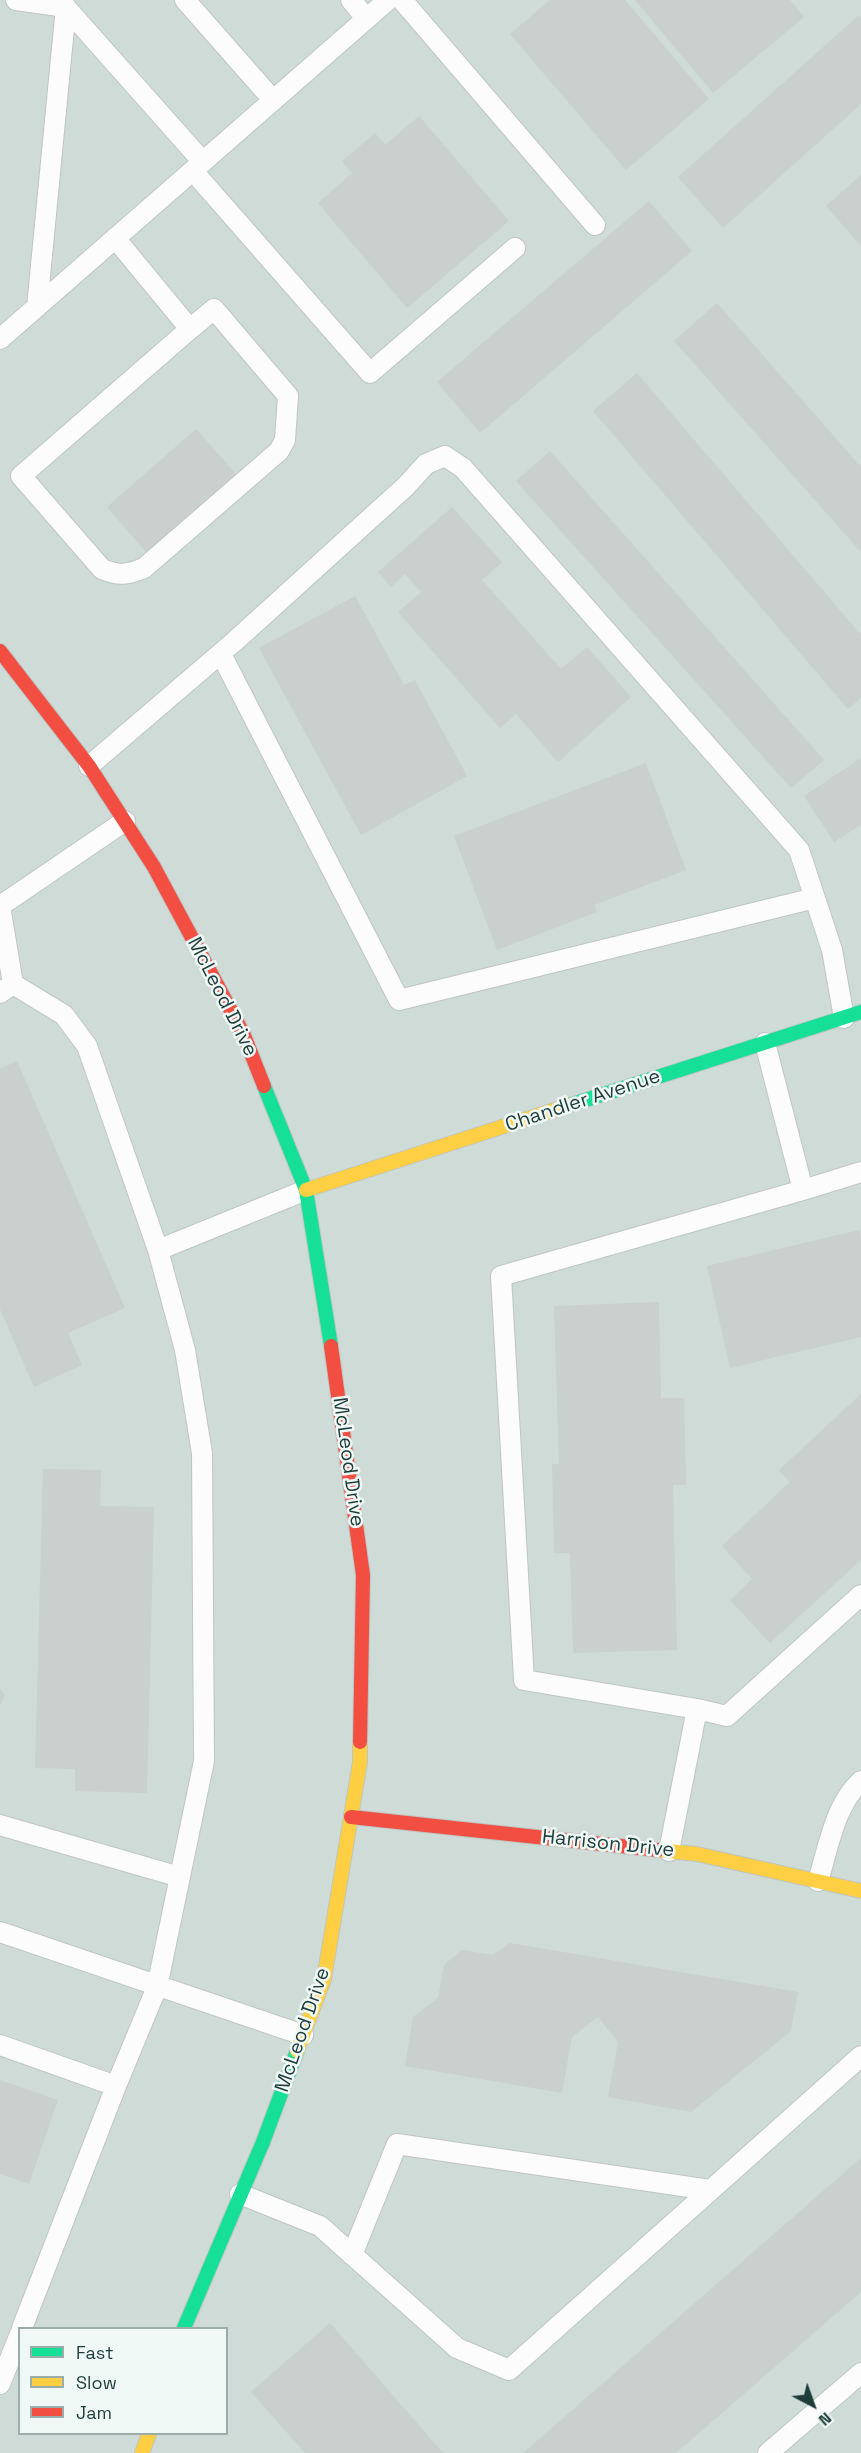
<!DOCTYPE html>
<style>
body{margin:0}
#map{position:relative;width:861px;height:2453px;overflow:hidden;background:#e2e9e7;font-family:"Space Grotesk",sans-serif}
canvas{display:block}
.legend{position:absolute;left:18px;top:2327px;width:210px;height:108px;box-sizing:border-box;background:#eff8f5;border:2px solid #9badaa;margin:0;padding:8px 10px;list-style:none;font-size:18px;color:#1e3d3a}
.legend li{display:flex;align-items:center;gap:12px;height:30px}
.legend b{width:30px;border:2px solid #9badaa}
.north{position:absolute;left:783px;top:2375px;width:60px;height:60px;-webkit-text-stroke:4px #eff8f5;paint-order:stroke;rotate:139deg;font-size:16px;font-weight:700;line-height:24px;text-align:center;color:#1e3d3a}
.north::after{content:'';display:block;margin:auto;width:21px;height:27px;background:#1e3d3a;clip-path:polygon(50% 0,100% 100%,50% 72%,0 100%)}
</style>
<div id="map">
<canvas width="861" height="2453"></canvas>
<ul class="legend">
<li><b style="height:8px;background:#16e098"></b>Fast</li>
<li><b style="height:8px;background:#ffcf43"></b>Slow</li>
<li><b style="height:8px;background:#f24e42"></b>Jam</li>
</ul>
<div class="north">N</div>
</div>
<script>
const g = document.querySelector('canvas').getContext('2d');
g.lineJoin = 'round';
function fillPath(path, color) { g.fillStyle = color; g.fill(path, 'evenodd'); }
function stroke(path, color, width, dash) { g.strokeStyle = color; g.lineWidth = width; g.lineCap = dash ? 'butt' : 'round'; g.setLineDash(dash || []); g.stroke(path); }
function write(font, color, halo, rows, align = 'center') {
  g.font = font + ' "Space Grotesk",sans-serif'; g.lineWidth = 5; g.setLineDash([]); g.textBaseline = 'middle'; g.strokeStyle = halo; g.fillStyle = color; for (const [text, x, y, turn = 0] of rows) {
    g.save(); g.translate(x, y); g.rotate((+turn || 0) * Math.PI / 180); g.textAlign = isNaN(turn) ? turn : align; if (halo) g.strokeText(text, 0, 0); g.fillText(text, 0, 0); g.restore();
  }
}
const built = new Path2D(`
 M 0,0 L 861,0 L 861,2453 L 0,2453 ZM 20,2328 L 226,2328 L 226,2434 L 20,2434 Z`);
const building = new Path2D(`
 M 550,0 L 625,0 L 709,99 L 626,170 L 510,34 Z
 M 635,0 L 790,0 L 804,17 L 713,93 Z
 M 859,15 L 861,17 L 861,104 L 723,228 L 678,177 Z
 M 419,116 L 509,221 L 407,308 L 318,203 L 352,173 L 342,161 L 375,133 L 385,145 Z
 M 861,175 L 861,246 L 826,206 Z
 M 649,201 L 692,251 L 480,433 L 437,382 Z
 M 717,303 L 861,467 L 861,552 L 674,341 Z
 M 637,373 L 861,635 L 861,698 L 848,709 L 593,411 Z
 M 196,429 L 237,475 L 147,553 L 107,507 Z
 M 550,451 L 824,760 L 791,788 L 516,481 Z
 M 452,507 L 502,562 L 482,580 L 561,669 L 587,647 L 631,697 L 558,762 L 516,714 L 500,728 L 398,612 L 421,592 L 405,574 L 391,587 L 378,572 Z
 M 355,596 L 404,685 L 415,680 L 467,776 L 361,835 L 259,648 Z
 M 861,758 L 861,825 L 834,842 L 804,796 Z
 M 646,763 L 686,870 L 594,905 L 597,912 L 497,950 L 454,836 Z
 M 17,1061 L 125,1308 L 68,1333 L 82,1365 L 34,1387 L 0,1309 L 0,1069 Z
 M 859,1230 L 861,1239 L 861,1337 L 730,1368 L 707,1266 Z
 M 659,1302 L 661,1398 L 684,1398 L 686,1485 L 673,1485 L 677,1650 L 573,1653 L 570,1553 L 554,1553 L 552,1464 L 559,1464 L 554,1306 Z
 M 861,1394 L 861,1560 L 770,1643 L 730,1600 L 752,1579 L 722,1546 L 790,1482 L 779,1470 Z
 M 43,1469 L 101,1470 L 100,1506 L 154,1507 L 147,1793 L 75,1791 L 75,1769 L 35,1768 Z
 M 0,1689 L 5,1694 L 0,1706 Z
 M 510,1943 L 798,1992 L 791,2031 L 691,2112 L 608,2097 L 618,2042 L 598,2017 L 572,2037 L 562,2093 L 405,2066 L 413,2017 L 438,1998 L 444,1965 L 462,1950 L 493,1955 Z
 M 0,2080 L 58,2100 L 29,2184 L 0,2174 Z
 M 861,2158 L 861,2292 L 676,2453 L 523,2453 Z
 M 330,2323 L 443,2453 L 305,2453 L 251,2392 Z`);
const lane = new Path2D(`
 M 16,0 L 66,7 L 37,307
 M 185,0 L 273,100
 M 351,0 L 366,18
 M 402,0 L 595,225
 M 61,2 L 203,162
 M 193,171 L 370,373 L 515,248
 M 115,238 L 190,329 L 21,476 L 102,569 C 119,576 127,575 144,568 L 279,451 L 285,440 L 288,396 L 214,309 L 190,329
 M 0,339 L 388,0
 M 221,654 L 399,1000 L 815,898
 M 89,766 L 235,641 L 406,486 L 426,464 L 445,456 L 463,468 L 799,850 L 832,950 L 844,1018
 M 0,906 L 125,821
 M 13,984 L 64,1015 L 87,1046 L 158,1250
 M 0,993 L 13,984 L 0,906
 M 803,1190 L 861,1172
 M 697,1709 L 727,1716 L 861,1595
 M 0,1825 L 180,1877
 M 669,1851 L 697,1709 L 524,1680 L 501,1276 L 803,1190 L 765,1043
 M 818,1881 C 828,1849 835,1804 861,1781
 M 0,1932 L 303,2035
 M 0,2045 L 116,2086 L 157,1987 L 204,1761 L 202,1453 L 185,1350 L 158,1250 L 306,1190
 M 240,2194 L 320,2226 L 457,2348 L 509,2370 L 861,2056
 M 352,2255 L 397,2144 L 710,2190
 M 22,2328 L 116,2086
 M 0,2384 L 20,2334
 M 768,2453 L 861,2373`);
const fast = new Path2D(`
 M 264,1086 L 306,1190 L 331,1346
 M 570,1105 L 861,1012
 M 184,2328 L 263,2142 L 297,2051`);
const slow = new Path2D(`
 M 306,1190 L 570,1105
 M 658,1850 L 697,1854 L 861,1891
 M 297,2051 L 324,1979 L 360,1762 L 360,1742
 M 142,2453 L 149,2434`);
const jam = new Path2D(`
 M 0,651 L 89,766 L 154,867 L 243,1033 L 264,1086
 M 331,1346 L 363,1575 L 360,1742
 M 351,1817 L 658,1850`);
const streetNames = [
 ["McLeod Drive",222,997,63],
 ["Chandler Avenue",583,1101,-18],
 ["McLeod Drive",348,1462,82],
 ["Harrison Drive",608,1844,6],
 ["McLeod Drive",303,2030,-71]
];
fillPath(built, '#cfdbd7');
fillPath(building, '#c9d0ce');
stroke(lane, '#bfc6c4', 22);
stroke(fast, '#bdc6c4', 16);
stroke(slow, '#bdc6c4', 16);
stroke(jam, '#bdc6c4', 16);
stroke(lane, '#fbfcfb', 20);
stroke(fast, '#16e098', 14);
stroke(slow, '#ffcf43', 14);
stroke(jam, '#f24e42', 14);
write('20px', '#1e3d3a', '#eff8f5', streetNames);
</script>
